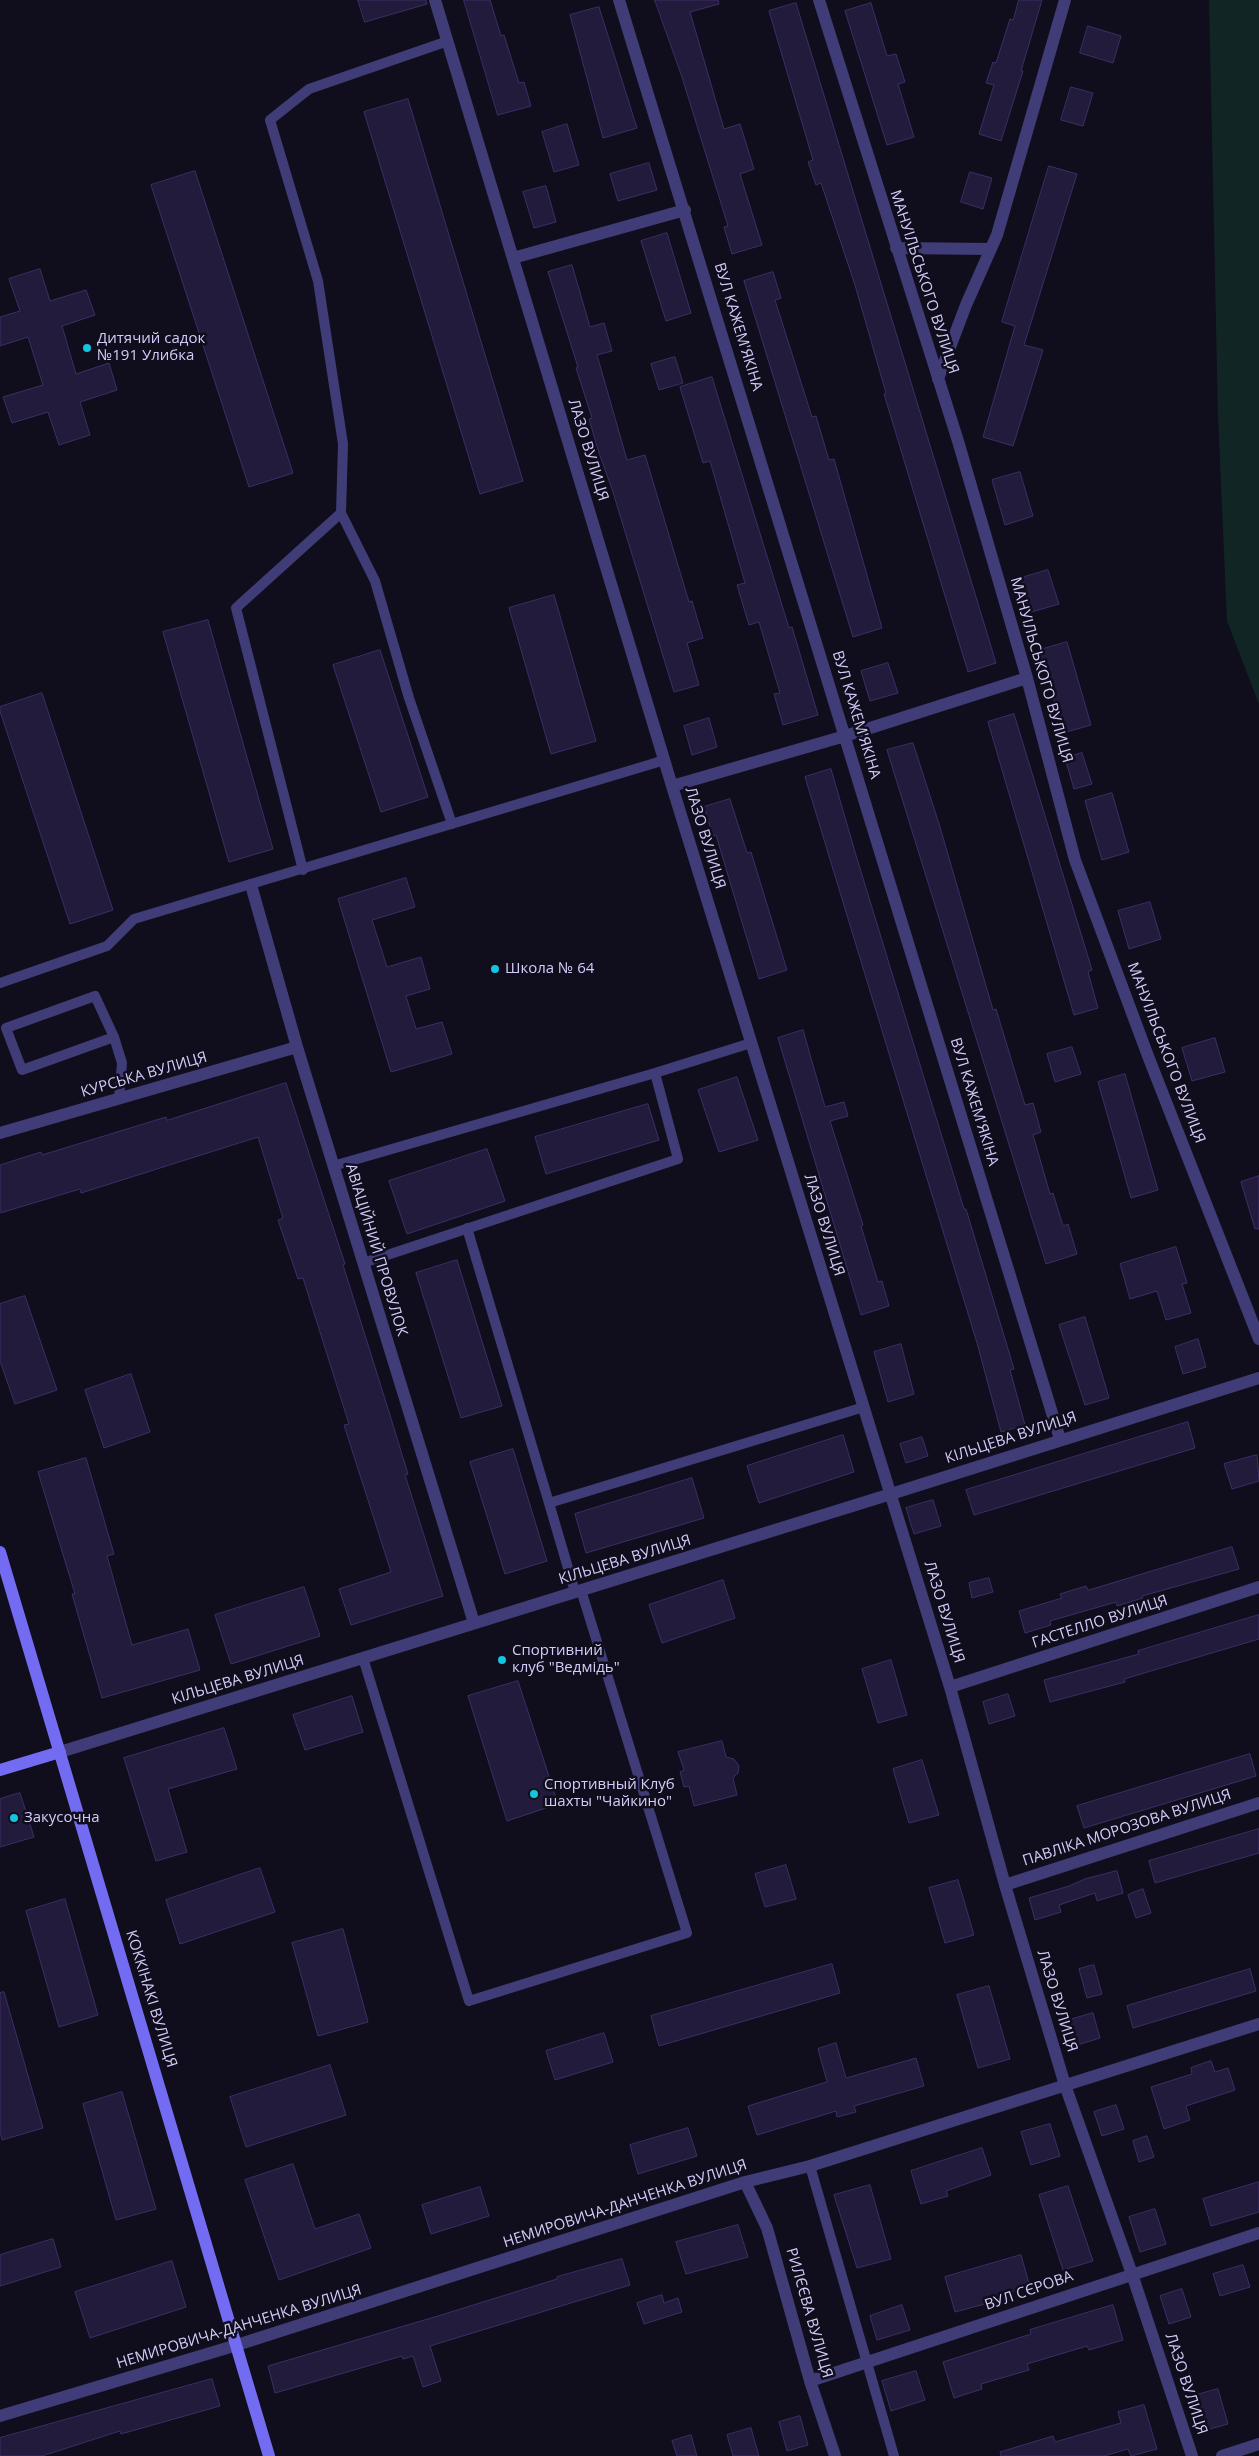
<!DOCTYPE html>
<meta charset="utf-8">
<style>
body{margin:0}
canvas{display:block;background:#100d1c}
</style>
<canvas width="1259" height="2456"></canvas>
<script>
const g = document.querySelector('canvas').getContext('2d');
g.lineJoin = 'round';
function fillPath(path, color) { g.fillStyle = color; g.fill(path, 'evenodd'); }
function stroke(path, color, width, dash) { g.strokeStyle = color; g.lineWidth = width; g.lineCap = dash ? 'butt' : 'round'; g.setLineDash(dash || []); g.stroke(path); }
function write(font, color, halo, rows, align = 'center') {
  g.font = font + ' "Open Sans",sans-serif'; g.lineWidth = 5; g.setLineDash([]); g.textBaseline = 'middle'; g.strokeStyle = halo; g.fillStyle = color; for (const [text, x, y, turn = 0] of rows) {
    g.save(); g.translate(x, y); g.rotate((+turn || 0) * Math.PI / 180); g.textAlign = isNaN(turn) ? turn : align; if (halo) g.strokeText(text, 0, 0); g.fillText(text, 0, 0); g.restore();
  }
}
const green = new Path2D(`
 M 1209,0 L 1259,0 L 1259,704 L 1227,621 L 1218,416 Z`);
const building = new Path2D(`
 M 358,0 L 426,0 L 427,4 L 365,22 Z
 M 464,0 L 490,0 L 501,36 L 504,35 L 519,83 L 524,82 L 531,106 L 498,115 Z
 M 655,0 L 718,0 L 719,4 L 690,12 L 724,129 L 740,124 L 754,169 L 740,174 L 762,245 L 732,254 L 724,227 L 728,226 L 682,77 Z
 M 1019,0 L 1042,0 L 1021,71 L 1023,71 L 1001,141 L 979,134 L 994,85 L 986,83 L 993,62 L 996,63 L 1010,19 L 1013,20 Z
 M 796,3 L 996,663 L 968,672 L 884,394 L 886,393 L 855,285 L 821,183 L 816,185 L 808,162 L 813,160 L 769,11 Z
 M 871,3 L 887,56 L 896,54 L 905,82 L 898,84 L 914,137 L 887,145 L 845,11 Z
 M 599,7 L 637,128 L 603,138 L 570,15 Z
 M 1088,26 L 1121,36 L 1113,63 L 1080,53 Z
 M 1071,87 L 1093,93 L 1083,126 L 1061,120 Z
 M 408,99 L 523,481 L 480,494 L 364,112 Z
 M 567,124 L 579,165 L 554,172 L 542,132 Z
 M 649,163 L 657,190 L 618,201 L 610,174 Z
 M 1049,166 L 1077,174 L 1024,345 L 1043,350 L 1013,446 L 983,437 L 1015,326 L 1002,322 Z
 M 195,171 L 293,473 L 249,487 L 151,185 Z
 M 970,172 L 992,178 L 983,209 L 961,202 Z
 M 546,186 L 556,222 L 534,228 L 523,192 Z
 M 667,233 L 691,313 L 666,321 L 641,241 Z
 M 572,265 L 590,327 L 604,323 L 612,351 L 597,355 L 627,460 L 645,455 L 689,602 L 692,601 L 703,638 L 687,643 L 699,685 L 674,692 L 612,489 L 598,450 L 589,419 L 592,418 L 576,368 L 578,367 L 548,272 Z
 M 40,269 L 50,301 L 86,290 L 95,315 L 62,326 L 76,374 L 109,363 L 117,390 L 80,402 L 90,435 L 59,445 L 48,412 L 12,423 L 3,397 L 43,385 L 28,337 L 0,346 L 0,317 L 20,311 L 9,279 Z
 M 773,272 L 781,298 L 775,300 L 812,417 L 816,416 L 829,460 L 834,459 L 882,628 L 853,637 L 744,281 Z
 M 675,357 L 683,383 L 659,390 L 651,364 Z
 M 712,377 L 789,628 L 792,627 L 818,715 L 783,725 L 774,694 L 780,693 L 759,622 L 749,625 L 737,585 L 745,583 L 710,461 L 703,463 L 680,387 Z
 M 1020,472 L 1033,516 L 1005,525 L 992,480 Z
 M 1048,570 L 1059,604 L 1028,613 L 1018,579 Z
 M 554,595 L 596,741 L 551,754 L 509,608 Z
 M 208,620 L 273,849 L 229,862 L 163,632 Z
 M 1067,642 L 1091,725 L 1063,733 L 1040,650 Z
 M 380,650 L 428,797 L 381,812 L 333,665 Z
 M 888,663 L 898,693 L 870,701 L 861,671 Z
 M 42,693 L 113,910 L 70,924 L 0,711 L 0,707 Z
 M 1014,714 L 1092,970 L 1088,972 L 1098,1008 L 1074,1015 L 988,722 Z
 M 709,718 L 717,747 L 692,755 L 684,726 Z
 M 913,743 L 940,827 L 993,1010 L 996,1009 L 1025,1105 L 1033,1103 L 1041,1132 L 1033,1135 L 1050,1194 L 1053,1193 L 1063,1226 L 1068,1224 L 1077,1254 L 1046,1264 L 887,750 Z
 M 1082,753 L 1092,784 L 1074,789 L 1065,758 Z
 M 831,769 L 855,852 L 964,1209 L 966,1209 L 1014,1369 L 1010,1370 L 1025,1425 L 1001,1432 L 977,1343 L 805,777 Z
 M 1112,793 L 1129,852 L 1102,860 L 1085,801 Z
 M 730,799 L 747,853 L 751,852 L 787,970 L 759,979 L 716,835 L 713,836 L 704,807 Z
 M 406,878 L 415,907 L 372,920 L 387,967 L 421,957 L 430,989 L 406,996 L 416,1029 L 442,1022 L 452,1054 L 391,1072 L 338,899 Z
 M 1150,902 L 1161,939 L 1129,949 L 1118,911 Z
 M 803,1030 L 825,1107 L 844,1102 L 848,1116 L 830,1121 L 863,1225 L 861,1226 L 878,1282 L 882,1281 L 889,1306 L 861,1315 L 778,1038 Z
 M 1215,1038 L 1225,1072 L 1192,1081 L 1182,1048 Z
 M 1072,1047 L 1081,1074 L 1055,1082 L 1047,1054 Z
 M 1125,1074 L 1158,1190 L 1131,1198 L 1098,1082 Z
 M 737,1077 L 758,1140 L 719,1152 L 698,1090 Z
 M 286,1083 L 345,1264 L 343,1265 L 389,1412 L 408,1474 L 405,1475 L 443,1596 L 351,1625 L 339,1589 L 391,1572 L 344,1425 L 349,1424 L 303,1278 L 298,1279 L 278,1220 L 283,1218 L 258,1137 L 81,1193 L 80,1189 L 0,1213 L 0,1165 L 41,1152 L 42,1155 L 166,1117 L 167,1120 Z
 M 648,1104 L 659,1140 L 546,1174 L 535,1137 Z
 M 487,1149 L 505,1201 L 407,1234 L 389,1181 Z
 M 1259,1176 L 1259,1229 L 1255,1229 L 1241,1182 Z
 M 1176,1247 L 1187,1283 L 1182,1284 L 1191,1313 L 1166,1320 L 1157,1291 L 1130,1299 L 1120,1264 Z
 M 457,1260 L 502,1406 L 461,1418 L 416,1273 Z
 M 25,1296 L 57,1390 L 15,1404 L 0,1361 L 0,1304 Z
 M 1085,1317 L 1109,1398 L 1085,1405 L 1059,1325 Z
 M 1198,1339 L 1206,1367 L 1183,1374 L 1175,1347 Z
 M 901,1344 L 914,1394 L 888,1402 L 874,1352 Z
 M 131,1374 L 150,1432 L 104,1448 L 85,1390 Z
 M 1188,1422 L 1195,1448 L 974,1515 L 966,1490 Z
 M 843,1435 L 854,1472 L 759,1503 L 747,1466 Z
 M 922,1437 L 928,1456 L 906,1463 L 900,1444 Z
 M 513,1449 L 547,1561 L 505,1574 L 470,1462 Z
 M 1257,1455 L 1259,1481 L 1232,1489 L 1224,1464 Z
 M 86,1458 L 114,1554 L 107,1556 L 132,1645 L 188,1629 L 200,1670 L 102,1698 L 72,1594 L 75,1594 L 38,1472 Z
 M 692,1478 L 704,1518 L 586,1553 L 575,1514 Z
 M 933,1500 L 941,1526 L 914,1534 L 906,1508 Z
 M 1232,1547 L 1239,1569 L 1142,1596 L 1143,1598 L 1117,1606 L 1116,1602 L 1050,1621 L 1051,1625 L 1025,1633 L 1019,1611 L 1062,1598 L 1060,1594 L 1086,1586 L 1088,1590 Z
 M 989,1578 L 993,1592 L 972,1598 L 969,1583 Z
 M 723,1580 L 735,1618 L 662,1643 L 649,1605 Z
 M 304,1587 L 320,1636 L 231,1664 L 215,1615 Z
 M 1259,1615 L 1259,1639 L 1124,1679 L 1125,1682 L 1050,1702 L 1044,1680 L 1139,1654 L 1138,1651 Z
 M 891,1660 L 907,1715 L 878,1723 L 862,1669 Z
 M 518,1681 L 558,1804 L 507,1821 L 468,1696 Z
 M 1008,1694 L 1015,1716 L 989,1724 L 983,1702 Z
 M 352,1696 L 363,1732 L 305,1750 L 293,1715 Z
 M 224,1728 L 237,1769 L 168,1789 L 187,1852 L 156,1861 L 124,1758 Z
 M 722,1741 L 726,1757 L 734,1759 L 739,1766 L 738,1773 L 733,1778 L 737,1795 L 694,1806 L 689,1786 L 684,1787 L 680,1772 L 684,1770 L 678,1752 Z
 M 1250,1754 L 1256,1776 L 1084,1828 L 1077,1806 Z
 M 922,1760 L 939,1815 L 909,1823 L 893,1769 Z
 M 20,1793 L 34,1837 L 0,1847 L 0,1799 Z
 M 1259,1829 L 1259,1853 L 1155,1883 L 1149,1861 Z
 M 786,1865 L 796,1899 L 765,1907 L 755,1874 Z
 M 260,1868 L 275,1912 L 180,1944 L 166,1900 Z
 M 1117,1871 L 1123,1893 L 1097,1901 L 1095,1893 L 1059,1905 L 1061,1912 L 1035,1920 L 1029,1898 L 1069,1886 L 1085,1879 Z
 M 958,1880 L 974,1935 L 945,1943 L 929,1888 Z
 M 1143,1889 L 1151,1913 L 1136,1918 L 1128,1895 Z
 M 65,1899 L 98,2015 L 59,2027 L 26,1911 Z
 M 343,1929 L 368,2022 L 318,2036 L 292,1943 Z
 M 832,1964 L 840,1993 L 659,2046 L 651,2016 Z
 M 1094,1965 L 1102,1994 L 1087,1998 L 1079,1969 Z
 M 1250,1969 L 1256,1991 L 1133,2028 L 1127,2006 Z
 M 989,1986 L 1010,2059 L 978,2068 L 957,1995 Z
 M 4,1992 L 43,2128 L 2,2140 L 0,2131 L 0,1993 Z
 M 1093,2013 L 1100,2038 L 1074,2046 L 1066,2021 Z
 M 604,2033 L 613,2062 L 555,2080 L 546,2051 Z
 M 836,2043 L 846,2078 L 916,2058 L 924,2086 L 854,2106 L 856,2112 L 837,2117 L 836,2111 L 757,2135 L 748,2106 L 827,2082 L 818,2049 Z
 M 1211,2061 L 1215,2072 L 1228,2068 L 1235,2090 L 1186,2106 L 1190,2120 L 1164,2129 L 1151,2087 L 1192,2074 L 1191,2068 Z
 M 330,2065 L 346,2115 L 246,2147 L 230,2097 Z
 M 122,2092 L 156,2209 L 116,2220 L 83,2104 Z
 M 1116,2105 L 1124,2129 L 1102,2136 L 1094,2112 Z
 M 1050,2124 L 1060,2156 L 1031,2165 L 1021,2132 Z
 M 688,2128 L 697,2156 L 638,2174 L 630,2145 Z
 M 1147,2136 L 1154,2157 L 1139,2162 L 1133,2141 Z
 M 982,2148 L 991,2175 L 946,2191 L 948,2196 L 921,2204 L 911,2171 Z
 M 293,2164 L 315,2229 L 359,2214 L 371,2248 L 279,2280 L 245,2180 Z
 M 1259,2182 L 1259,2212 L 1211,2226 L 1203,2199 Z
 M 870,2185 L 891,2259 L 857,2268 L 834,2195 Z
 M 1068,2186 L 1093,2261 L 1063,2270 L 1039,2195 Z
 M 480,2187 L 489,2216 L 431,2234 L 422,2205 Z
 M 1155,2209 L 1166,2244 L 1140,2252 L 1129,2217 Z
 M 738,2225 L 748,2257 L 686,2274 L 676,2242 Z
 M 53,2239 L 61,2267 L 0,2286 L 0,2255 Z
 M 1021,2255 L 1030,2287 L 984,2300 L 985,2304 L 955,2312 L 945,2277 Z
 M 622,2259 L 630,2285 L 430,2346 L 441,2381 L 423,2387 L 413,2356 L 403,2359 L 402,2356 L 275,2393 L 268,2366 L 438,2316 L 557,2279 L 557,2277 Z
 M 172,2261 L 186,2307 L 90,2338 L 75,2292 Z
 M 1243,2265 L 1250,2287 L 1220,2296 L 1213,2274 Z
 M 1182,2289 L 1191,2317 L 1169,2324 L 1160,2296 Z
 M 662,2295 L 664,2303 L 678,2298 L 682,2312 L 644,2324 L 637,2303 Z
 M 902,2305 L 910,2330 L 877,2340 L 870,2316 Z
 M 1113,2305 L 1123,2340 L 1089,2350 L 1087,2346 L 1027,2364 L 1029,2370 L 981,2384 L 982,2389 L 954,2398 L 943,2362 L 1031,2334 L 1030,2330 Z
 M 916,2371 L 925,2400 L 891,2411 L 882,2381 Z
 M 212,2379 L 220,2406 L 121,2434 L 120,2431 L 42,2456 L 0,2456 L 0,2438 Z
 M 1218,2389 L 1228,2424 L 1203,2431 L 1193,2396 Z
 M 1144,2405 L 1157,2449 L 1131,2456 L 1128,2449 L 1104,2456 L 1001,2456 L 1000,2452 L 1053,2436 L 1055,2442 L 1121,2423 L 1118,2412 Z
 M 800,2416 L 808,2445 L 787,2451 L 779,2422 Z
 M 751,2428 L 759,2456 L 733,2456 L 727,2435 Z
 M 691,2435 L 697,2456 L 677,2456 L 672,2441 Z`);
const lane = new Path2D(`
 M 341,513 L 375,581 L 409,698 L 452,824
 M 303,870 L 236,608 L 341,513 L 343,444 L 318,281 L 270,120 L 309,89 L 448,41
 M 0,983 L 107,946 L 134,919 L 665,760
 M 114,1037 L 95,996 L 6,1028 L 22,1070 L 114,1037 L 122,1063 L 119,1099
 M 655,1073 L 751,1043
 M 333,1166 L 655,1073 L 678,1159 L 363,1263
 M 467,1228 L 549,1503 L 864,1407
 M 549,1503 L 575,1592
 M 363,1658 L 469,2001 L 687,1933 L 581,1590
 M 810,2166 L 894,2456`);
const street = new Path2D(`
 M 435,0 L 672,786 L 950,1687 L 1005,1885 L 1065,2085 L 1132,2274 L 1192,2456
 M 619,0 L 1060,1439
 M 819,0 L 958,441 L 1027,678 L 1075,860 L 1148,1056 L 1259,1339
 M 896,248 L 991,249
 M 513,258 L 685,210
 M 938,379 L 966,305 L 997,235 L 1065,0
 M 672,786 L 845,736 L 1027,678
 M 251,885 L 297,1047 L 474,1623
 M 0,1133 L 297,1047
 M 950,1687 L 1259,1587
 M 60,1752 L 891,1494 L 1259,1378
 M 1005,1885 L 1259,1803
 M 745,2182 L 767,2228 L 810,2381 L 835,2456
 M 810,2381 L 1259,2233
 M 0,2416 L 237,2345 L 745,2182 L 810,2166 L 1259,2024
 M 1222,2456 L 1259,2444`);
const secondary = new Path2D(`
 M 0,1552 L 269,2456
 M 0,1770 L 60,1752`);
const markers = [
 [87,348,5,"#14c5df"],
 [495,969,5,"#14c5df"],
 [502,1660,5,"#14c5df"],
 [534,1794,5,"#14c5df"],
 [14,1818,5,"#14c5df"]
];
const streetNames = [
 ["МАНУІЛЬСЬКОГО ВУЛИЦЯ",924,282,72],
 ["ВУЛ КАЖЕМ'ЯКІНА",738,327,73],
 ["ЛАЗО ВУЛИЦЯ",588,450,73],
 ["МАНУІЛЬСЬКОГО ВУЛИЦЯ",1041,670,74],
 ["ВУЛ КАЖЕМ'ЯКІНА",856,715,73],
 ["ЛАЗО ВУЛИЦЯ",705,838,73],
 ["МАНУІЛЬСЬКОГО ВУЛИЦЯ",1166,1053,69],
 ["КУРСЬКА ВУЛИЦЯ",144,1075,-16],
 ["ВУЛ КАЖЕМ'ЯКІНА",974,1102,73],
 ["ЛАЗО ВУЛИЦЯ",824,1225,73],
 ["АВІАЦІЙНИЙ ПРОВУЛОК",376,1250,73],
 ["КІЛЬЦЕВА ВУЛИЦЯ",1011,1438,-18],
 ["КІЛЬЦЕВА ВУЛИЦЯ",625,1560,-17],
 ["ЛАЗО ВУЛИЦЯ",944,1612,73],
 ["ГАСТЕЛЛО ВУЛИЦЯ",1100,1622,-18],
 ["КІЛЬЦЕВА ВУЛИЦЯ",238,1680,-17],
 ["ПАВЛІКА МОРОЗОВА ВУЛИЦЯ",1127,1828,-18],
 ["КОККІНАКІ ВУЛИЦЯ",151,1999,73],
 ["ЛАЗО ВУЛИЦЯ",1057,2001,73],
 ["НЕМИРОВИЧА-ДАНЧЕНКА ВУЛИЦЯ",625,2204,-18],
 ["ВУЛ СЄРОВА",1029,2291,-19],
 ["РИЛЄЄВА ВУЛИЦЯ",809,2313,74],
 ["НЕМИРОВИЧА-ДАНЧЕНКА ВУЛИЦЯ",239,2327,-17],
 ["ЛАЗО ВУЛИЦЯ",1186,2384,72]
];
const poiNames = [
 ["Дитячий садок",97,339],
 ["№191 Улибка",97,356],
 ["Школа № 64",505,969],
 ["Спортивний",512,1651],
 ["клуб \"Ведмідь\"",512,1668],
 ["Спортивный Клуб",544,1785],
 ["шахты \"Чайкино\"",544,1802],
 ["Закусочна",24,1818]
];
fillPath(green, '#112525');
fillPath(building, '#221b3b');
stroke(building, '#3b2f65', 1);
stroke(lane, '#403c77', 10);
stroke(street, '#403c77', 12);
stroke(secondary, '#736cf2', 12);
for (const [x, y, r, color] of markers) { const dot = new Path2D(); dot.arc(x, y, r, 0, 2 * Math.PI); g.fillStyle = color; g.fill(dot); stroke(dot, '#100d1c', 2); }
write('15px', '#d3ccfa', '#100d1c', streetNames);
write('15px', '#d3ccfa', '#100d1c', poiNames, 'left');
</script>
